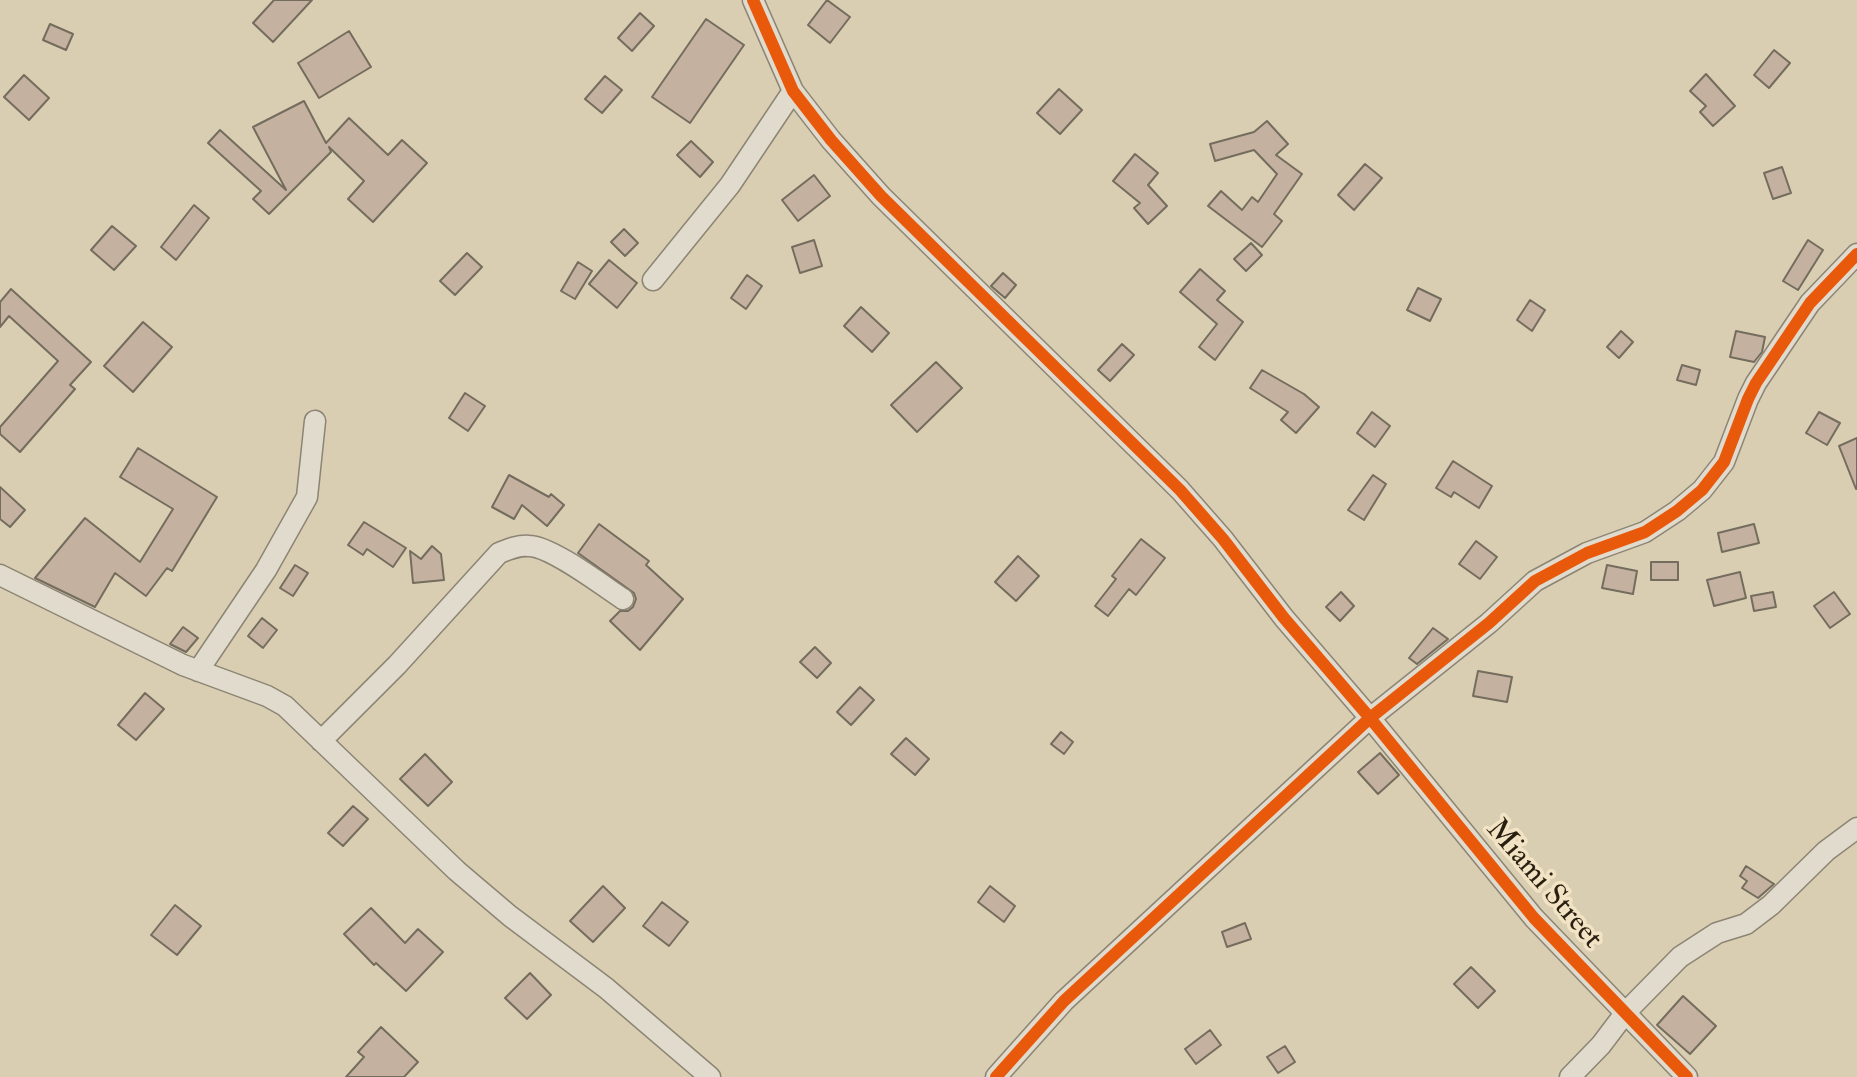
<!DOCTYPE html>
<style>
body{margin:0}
canvas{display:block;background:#daceb2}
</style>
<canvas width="1857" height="1077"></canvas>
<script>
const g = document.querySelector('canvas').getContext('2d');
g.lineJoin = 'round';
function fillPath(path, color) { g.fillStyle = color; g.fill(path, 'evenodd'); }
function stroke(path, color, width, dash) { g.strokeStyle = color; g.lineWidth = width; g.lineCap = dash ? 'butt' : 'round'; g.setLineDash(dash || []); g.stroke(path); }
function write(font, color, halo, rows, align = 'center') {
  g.font = font + ' "IM FELL Double Pica",serif'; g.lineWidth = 7; g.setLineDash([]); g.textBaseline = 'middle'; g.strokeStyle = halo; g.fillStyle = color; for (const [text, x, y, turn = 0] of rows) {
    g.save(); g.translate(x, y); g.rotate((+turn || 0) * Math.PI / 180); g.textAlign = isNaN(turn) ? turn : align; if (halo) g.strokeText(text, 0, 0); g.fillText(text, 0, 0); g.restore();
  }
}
const building = new Path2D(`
 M 274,0 L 312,0 L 273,42 L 253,23 Z
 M 827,0 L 850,17 L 830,43 L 808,25 Z
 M 640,13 L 654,26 L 632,51 L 618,38 Z
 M 706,19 L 744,45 L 690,123 L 652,97 Z
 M 50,24 L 73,34 L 66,50 L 43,40 Z
 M 349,31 L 371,67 L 319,98 L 298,63 Z
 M 1774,50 L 1790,63 L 1769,88 L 1754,75 Z
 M 1706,74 L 1735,106 L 1713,126 L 1700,112 L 1706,106 L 1690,91 Z
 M 24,75 L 49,98 L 29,120 L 4,97 Z
 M 605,76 L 622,90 L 602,113 L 585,99 Z
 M 1059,89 L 1082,110 L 1060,134 L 1037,113 Z
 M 304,101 L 326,143 L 349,118 L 388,155 L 402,140 L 427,163 L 373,222 L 348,199 L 364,181 L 329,147 L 331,152 L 269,214 L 253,199 L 261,191 L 208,143 L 220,130 L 286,190 L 253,127 Z
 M 1267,121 L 1288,144 L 1276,155 L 1302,174 L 1274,214 L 1282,221 L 1262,247 L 1208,206 L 1221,191 L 1242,210 L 1252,197 L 1258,202 L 1277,174 L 1254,150 L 1215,161 L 1210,144 L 1254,132 Z
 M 691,141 L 713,162 L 700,177 L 677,155 Z
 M 1135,154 L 1158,173 L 1148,185 L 1167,206 L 1148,224 L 1134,208 L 1140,203 L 1113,181 Z
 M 1365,164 L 1382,178 L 1354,210 L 1338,195 Z
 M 1782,167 L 1791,193 L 1773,199 L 1764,173 Z
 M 814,175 L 830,196 L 798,221 L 782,200 Z
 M 194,205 L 209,218 L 176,260 L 161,247 Z
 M 112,226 L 136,246 L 114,270 L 91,250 Z
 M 624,229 L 638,243 L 625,256 L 611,242 Z
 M 814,240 L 822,266 L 800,273 L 792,247 Z
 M 1808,240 L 1823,250 L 1798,290 L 1783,281 Z
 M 1251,243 L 1262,255 L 1246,271 L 1234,259 Z
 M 467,253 L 482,267 L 455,295 L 440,281 Z
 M 609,260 L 637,283 L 617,308 L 589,284 Z
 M 578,262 L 592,271 L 575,299 L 561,291 Z
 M 1200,269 L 1225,291 L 1217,300 L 1243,322 L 1215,360 L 1199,347 L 1217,324 L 1180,292 Z
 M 1003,273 L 1016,285 L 1005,298 L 991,286 Z
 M 747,275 L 762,286 L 746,309 L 731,298 Z
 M 1418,288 L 1441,299 L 1430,321 L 1407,310 Z
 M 11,289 L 91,362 L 70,385 L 75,389 L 20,452 L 0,434 L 0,427 L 58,361 L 9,316 L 0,327 L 0,302 Z
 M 1530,300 L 1545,310 L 1532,331 L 1517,320 Z
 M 861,307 L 889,333 L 872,352 L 844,326 Z
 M 143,322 L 172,347 L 133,392 L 104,366 Z
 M 1621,331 L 1633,342 L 1619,358 L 1607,347 Z
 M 1736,331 L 1765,337 L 1762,352 L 1754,362 L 1730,357 Z
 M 1122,344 L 1134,355 L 1110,381 L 1098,370 Z
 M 936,362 L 962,388 L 917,432 L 891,405 Z
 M 1682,365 L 1700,370 L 1696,385 L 1677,380 Z
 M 1262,370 L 1304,394 L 1319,407 L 1296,433 L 1281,420 L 1288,412 L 1250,388 Z
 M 465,393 L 485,406 L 468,431 L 449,418 Z
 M 1372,412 L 1390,426 L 1375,447 L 1357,433 Z
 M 1819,412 L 1840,423 L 1827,445 L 1806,433 Z
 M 1857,438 L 1857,489 L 1856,489 L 1839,446 Z
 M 138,448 L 217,497 L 172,571 L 167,568 L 146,596 L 115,573 L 95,607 L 35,578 L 85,518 L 140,562 L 173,509 L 120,477 Z
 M 1453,461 L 1492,486 L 1479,508 L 1454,492 L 1451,497 L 1436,488 Z
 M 509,475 L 549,497 L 551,494 L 564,505 L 547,526 L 522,505 L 514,519 L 492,507 Z
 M 1373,475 L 1386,484 L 1364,520 L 1348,510 Z
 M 0,487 L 25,510 L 10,527 L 0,519 Z
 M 364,522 L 406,548 L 393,567 L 367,549 L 363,555 L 348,545 Z
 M 599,524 L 649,561 L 646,565 L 683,599 L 640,650 L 610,621 L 620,611 L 628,611 L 633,607 L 636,599 L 634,593 L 578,553 Z
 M 1754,524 L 1759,543 L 1722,552 L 1718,533 Z
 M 1141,539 L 1165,558 L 1136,595 L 1129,589 L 1108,616 L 1095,606 L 1116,579 L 1112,576 Z
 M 1476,541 L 1497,557 L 1480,579 L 1459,564 Z
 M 432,546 L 441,554 L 444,580 L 413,583 L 410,551 L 421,559 Z
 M 1018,556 L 1039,576 L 1016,601 L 995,582 Z
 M 1651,562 L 1678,562 L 1678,580 L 1651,580 Z
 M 295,565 L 308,573 L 293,596 L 280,588 Z
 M 1607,565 L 1637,571 L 1633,594 L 1602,588 Z
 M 1740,572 L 1746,598 L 1714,606 L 1707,580 Z
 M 1341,592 L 1354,606 L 1340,621 L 1326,607 Z
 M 1773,592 L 1776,607 L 1754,611 L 1751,596 Z
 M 1834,592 L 1850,614 L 1830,628 L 1814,606 Z
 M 262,618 L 277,630 L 263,648 L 248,636 Z
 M 183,627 L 198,638 L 186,652 L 170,644 Z
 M 1433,628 L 1448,639 L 1417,664 L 1409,658 Z
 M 815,647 L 831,663 L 817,678 L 800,662 Z
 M 1478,671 L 1512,677 L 1507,702 L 1473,696 Z
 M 860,687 L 874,700 L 851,725 L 837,712 Z
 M 145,693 L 164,709 L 136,740 L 118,725 Z
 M 1061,732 L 1073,742 L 1064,754 L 1051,744 Z
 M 906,738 L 929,759 L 915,775 L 891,754 Z
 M 1380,753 L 1399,775 L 1378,794 L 1358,772 Z
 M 425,754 L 452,782 L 428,806 L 400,779 Z
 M 353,806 L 368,819 L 343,846 L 328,833 Z
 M 1746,866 L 1774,884 L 1758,898 L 1742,888 L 1747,881 L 1740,876 Z
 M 603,886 L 625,908 L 593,942 L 570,921 Z
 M 990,886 L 1015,906 L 1004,922 L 978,902 Z
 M 662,902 L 688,922 L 669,946 L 643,926 Z
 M 175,905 L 201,926 L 177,955 L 151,935 Z
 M 371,908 L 405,943 L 418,929 L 443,952 L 406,991 L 376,963 L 374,965 L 344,934 Z
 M 1245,923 L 1251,939 L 1227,947 L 1222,932 Z
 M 1471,967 L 1495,991 L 1478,1008 L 1454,984 Z
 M 530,973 L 551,995 L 527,1019 L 505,998 Z
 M 1683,996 L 1716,1026 L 1690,1054 L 1657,1025 Z
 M 381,1027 L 418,1062 L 404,1077 L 346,1077 L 364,1057 L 358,1052 Z
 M 1210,1030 L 1221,1045 L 1196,1064 L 1185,1049 Z
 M 1285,1046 L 1295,1062 L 1278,1073 L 1267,1057 Z`);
const minor = new Path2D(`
 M 753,0 L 793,91 L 831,140 L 881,196 L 1180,490 L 1223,539 L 1284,618 L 1370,718 L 1534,918 L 1687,1077
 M 653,280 L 730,185 L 793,91
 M 0,575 L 183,665 L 267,696 L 285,706 L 457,871 L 510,916 L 606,988 L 710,1077
 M 198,671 L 266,570 L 307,497 L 315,421
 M 321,741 L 397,665 L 499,553 C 509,549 518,545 529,546 C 551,546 603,586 623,599
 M 996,1077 L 1064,1001 L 1370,718 L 1489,623 L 1535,581 L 1587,553 L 1645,532 L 1677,511 L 1702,490 L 1724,462 L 1748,399 L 1756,383 L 1810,303 L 1857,254
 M 1570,1077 L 1601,1045 L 1626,1012 L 1680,957 L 1717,933 L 1746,924 L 1771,905 L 1826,851 L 1857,828`);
const cycleway = new Path2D(`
 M 753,0 L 793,91 L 831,140 L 881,196 L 1180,490 L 1223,539 L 1284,618 L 1370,718 L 1534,918 L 1687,1077
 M 996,1077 L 1064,1001 L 1370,718 L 1489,623 L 1535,581 L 1587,553 L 1645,532 L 1677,511 L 1702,490 L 1724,462 L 1748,399 L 1756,383 L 1810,303 L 1857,254`);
const streetNames = [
 ["Miami Street",1543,885,49]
];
fillPath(building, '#c5b19f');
stroke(building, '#746d5e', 2);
stroke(minor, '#8c8574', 23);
stroke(minor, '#e1dbcd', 20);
stroke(cycleway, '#e8590c', 12);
write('30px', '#291f11', '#f1e3c3', streetNames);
</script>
